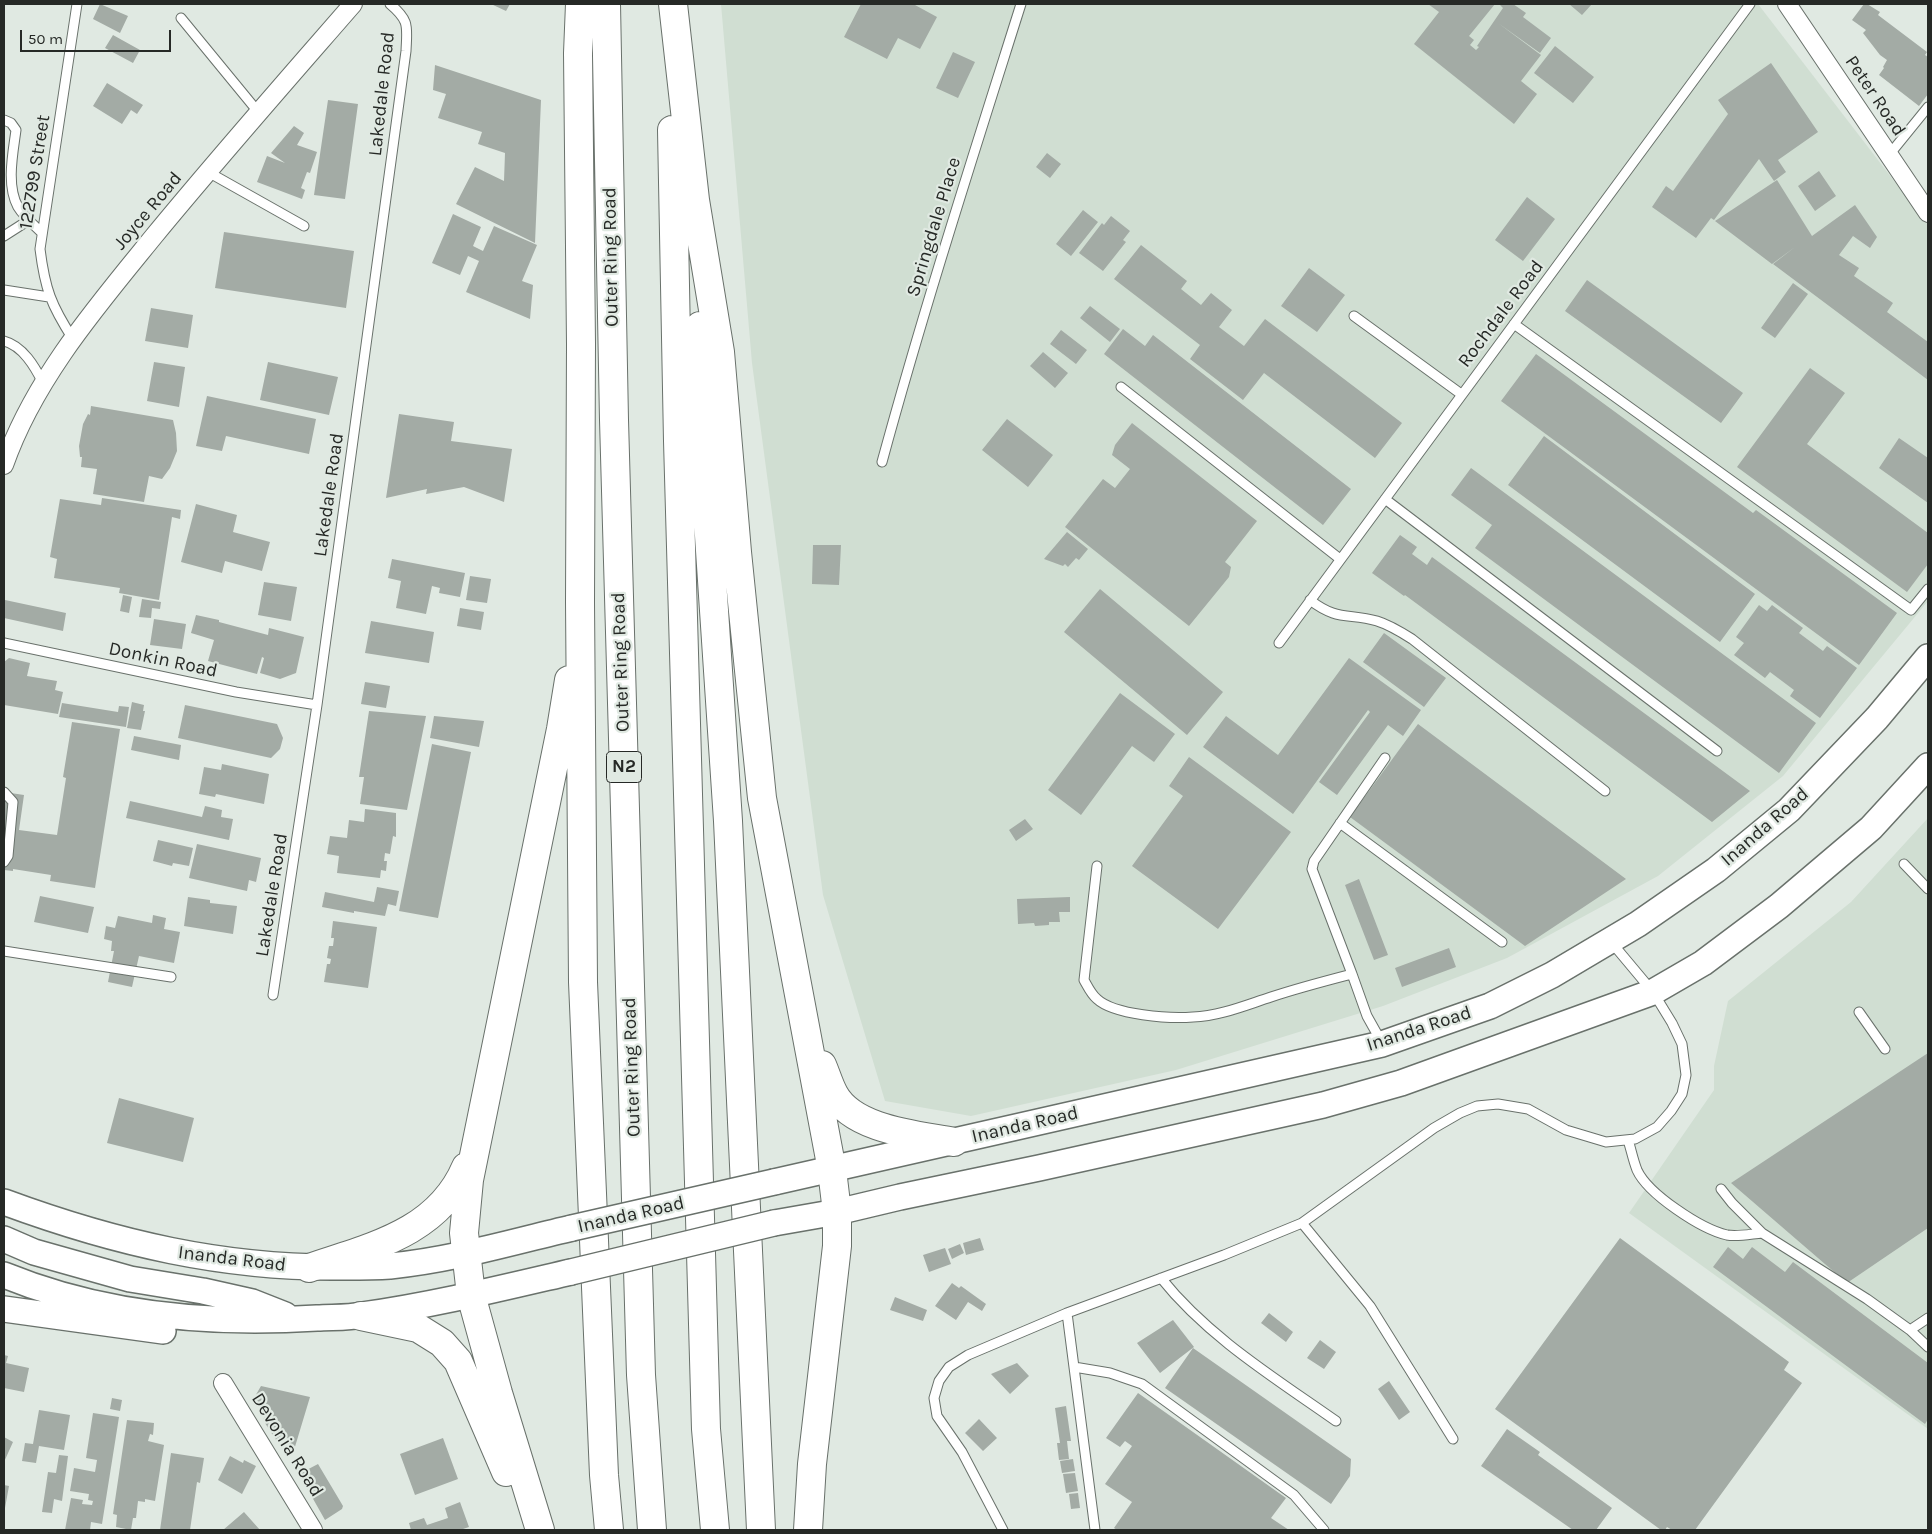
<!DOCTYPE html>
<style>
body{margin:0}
#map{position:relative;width:1932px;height:1534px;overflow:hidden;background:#e0e9e2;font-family:Karla,sans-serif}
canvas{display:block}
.frame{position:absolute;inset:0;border:5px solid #262926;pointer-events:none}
.scale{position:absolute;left:20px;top:30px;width:151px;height:22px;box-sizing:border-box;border:2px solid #262926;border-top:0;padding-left:6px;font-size:15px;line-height:18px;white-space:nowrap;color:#262926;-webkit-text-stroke:4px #e0e9e2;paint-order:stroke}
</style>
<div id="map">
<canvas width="1932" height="1534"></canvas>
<div class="frame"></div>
<div class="scale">50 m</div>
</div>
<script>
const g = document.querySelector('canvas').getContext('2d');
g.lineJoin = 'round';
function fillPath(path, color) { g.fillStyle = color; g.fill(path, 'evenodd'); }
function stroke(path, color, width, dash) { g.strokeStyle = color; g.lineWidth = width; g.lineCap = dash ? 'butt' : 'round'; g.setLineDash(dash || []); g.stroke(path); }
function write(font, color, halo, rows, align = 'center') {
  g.font = font + ' Karla,sans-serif'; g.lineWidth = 4.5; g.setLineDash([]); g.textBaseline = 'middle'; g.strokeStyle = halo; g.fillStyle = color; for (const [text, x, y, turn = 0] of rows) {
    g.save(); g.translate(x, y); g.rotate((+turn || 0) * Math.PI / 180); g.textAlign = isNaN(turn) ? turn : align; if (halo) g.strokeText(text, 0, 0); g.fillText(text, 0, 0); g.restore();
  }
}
const built = new Path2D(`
 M 721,4 L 1758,4 L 1928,225 L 1928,601 L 1783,776 L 1658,876 L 1507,958 L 1383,1006 L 1176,1070 L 971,1116 L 885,1101 L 823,895 L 752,363 Z
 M 1928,818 L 1928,1429 L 1629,1213 L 1714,1090 L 1714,1066 L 1728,1001 L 1851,902 Z`);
const building = new Path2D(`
 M 100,4 L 128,16 L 120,33 L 93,19 Z
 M 491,4 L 510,4 L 506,11 Z
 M 861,4 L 916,4 L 915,5 L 937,17 L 920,49 L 898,38 L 887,59 L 844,37 Z
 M 1428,4 L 1495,4 L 1469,36 L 1474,40 L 1470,45 L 1476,50 L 1479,47 L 1477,46 L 1503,8 L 1500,5 L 1501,4 L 1513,4 L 1526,13 L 1523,17 L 1551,38 L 1540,53 L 1498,23 L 1541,55 L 1521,81 L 1537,94 L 1514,124 L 1414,44 L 1439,12 Z
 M 1569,4 L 1592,4 L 1582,15 Z
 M 1864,4 L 1867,4 L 1880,12 L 1878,15 L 1927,52 L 1925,55 L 1928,57 L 1928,94 L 1919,106 L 1879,75 L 1884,68 L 1883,67 L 1887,60 L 1880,55 L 1863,33 L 1866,30 L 1852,20 Z
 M 113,35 L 140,50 L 133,63 L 105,48 Z
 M 1555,46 L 1594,77 L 1573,103 L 1534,73 Z
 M 953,52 L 975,62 L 958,98 L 936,88 Z
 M 1771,63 L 1818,132 L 1778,160 L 1786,172 L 1774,181 L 1759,159 L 1714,220 L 1711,218 L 1696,238 L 1652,207 L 1666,186 L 1673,191 L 1728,114 L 1718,100 Z
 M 435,65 L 541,100 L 535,243 L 456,204 L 475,167 L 504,181 L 505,153 L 478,144 L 482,132 L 438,118 L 446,94 L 433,90 Z
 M 107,83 L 143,105 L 137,114 L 131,110 L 122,124 L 93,106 Z
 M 328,100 L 358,104 L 345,199 L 314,195 Z
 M 294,126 L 304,133 L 297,145 L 317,152 L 310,173 L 307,172 L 301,188 L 305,190 L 302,199 L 257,182 L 267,156 L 285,163 L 271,153 Z
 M 1047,153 L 1061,164 L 1050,178 L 1036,167 Z
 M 1819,171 L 1836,196 L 1815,211 L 1798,186 Z
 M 1777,180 L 1812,236 L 1855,205 L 1877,237 L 1870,248 L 1853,236 L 1839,255 L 1859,268 L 1854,276 L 1893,303 L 1887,312 L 1928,342 L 1928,380 L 1773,264 L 1795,247 L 1772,264 L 1715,221 Z
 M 1527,197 L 1555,219 L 1523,261 L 1495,240 Z
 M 1083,210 L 1098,222 L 1071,256 L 1056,244 Z
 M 453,214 L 481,227 L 473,246 L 483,251 L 494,226 L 537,245 L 522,281 L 533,285 L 530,319 L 466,292 L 479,261 L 468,256 L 460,275 L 432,263 Z
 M 1111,216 L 1130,231 L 1123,240 L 1126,242 L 1103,271 L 1079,253 L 1102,223 L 1104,225 Z
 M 224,232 L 354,251 L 346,308 L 215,288 Z
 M 1141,245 L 1187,281 L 1181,289 L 1201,305 L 1211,293 L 1232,310 L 1219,327 L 1244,346 L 1265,319 L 1402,423 L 1375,458 L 1264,373 L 1243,400 L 1190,359 L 1200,345 L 1114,279 Z
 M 1309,268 L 1345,295 L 1317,332 L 1281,306 Z
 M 1587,280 L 1743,393 L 1721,423 L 1565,311 Z
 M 1793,283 L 1808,294 L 1775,338 L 1761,328 Z
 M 1090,306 L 1120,329 L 1110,342 L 1080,318 Z
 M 151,308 L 193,315 L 188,348 L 145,341 Z
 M 1123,329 L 1145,346 L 1153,335 L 1351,489 L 1323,525 L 1104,354 Z
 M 1061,330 L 1087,350 L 1076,364 L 1050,344 Z
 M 1043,352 L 1068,373 L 1055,388 L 1030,366 Z
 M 1536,354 L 1753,513 L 1756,510 L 1897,613 L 1859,665 L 1501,401 Z
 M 154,362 L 185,367 L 179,407 L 147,401 Z
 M 268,362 L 338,377 L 329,415 L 260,400 Z
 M 1810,368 L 1845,393 L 1807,444 L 1928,533 L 1928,564 L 1907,592 L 1737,467 Z
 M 207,396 L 316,419 L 309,454 L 226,436 L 222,451 L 196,446 Z
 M 91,406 L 173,420 L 176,433 L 177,451 L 170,468 L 162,479 L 149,476 L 144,502 L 93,494 L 97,469 L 81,467 L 82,457 L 80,457 L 79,446 L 83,424 L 88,414 L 90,415 Z
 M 399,414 L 454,422 L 451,441 L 512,449 L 504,502 L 464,487 L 426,494 L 427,489 L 386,498 Z
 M 1007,419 L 1053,455 L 1028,487 L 982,450 Z
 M 1132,423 L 1257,521 L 1225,562 L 1231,567 L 1229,577 L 1189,626 L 1065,527 L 1103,479 L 1115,488 L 1130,469 L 1112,455 L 1115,445 Z
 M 1544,436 L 1755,594 L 1720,642 L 1508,485 Z
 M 1899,438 L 1928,458 L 1928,503 L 1879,468 Z
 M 1471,468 L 1816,723 L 1779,773 L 1475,548 L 1492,525 L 1451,495 Z
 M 102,498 L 181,510 L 180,519 L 172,517 L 159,600 L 119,593 L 120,588 L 54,578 L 57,559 L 50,557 L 60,499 L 101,505 Z
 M 196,504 L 237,515 L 233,532 L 270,542 L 262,571 L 225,561 L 222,573 L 181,562 Z
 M 1067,532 L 1088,549 L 1079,560 L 1076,558 L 1068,567 L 1065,564 L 1063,566 L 1044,559 Z
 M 1400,535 L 1417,547 L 1412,554 L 1427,565 L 1432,557 L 1750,791 L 1712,822 L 1405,595 L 1404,596 L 1372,573 Z
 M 813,545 L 841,545 L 839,585 L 812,584 Z
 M 392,559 L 465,573 L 460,597 L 439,593 L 440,588 L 432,586 L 426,614 L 396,608 L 401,581 L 388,578 Z
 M 470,576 L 491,579 L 487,603 L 466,600 Z
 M 264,582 L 297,587 L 291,621 L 258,615 Z
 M 1100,589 L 1223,692 L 1187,735 L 1064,632 Z
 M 123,595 L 132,597 L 129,613 L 120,611 Z
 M 142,599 L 161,602 L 160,609 L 152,608 L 151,618 L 139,617 Z
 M 5,600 L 66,613 L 63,631 L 4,618 Z
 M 1759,605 L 1767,611 L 1772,605 L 1803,628 L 1799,633 L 1823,651 L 1827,646 L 1857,668 L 1820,718 L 1790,696 L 1794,690 L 1770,672 L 1765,678 L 1734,655 L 1744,643 L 1736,637 Z
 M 460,608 L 484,612 L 481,630 L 457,626 Z
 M 196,615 L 219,620 L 219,622 L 268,635 L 269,628 L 304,637 L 296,673 L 280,679 L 260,673 L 264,658 L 262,657 L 257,674 L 208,661 L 214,640 L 191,633 Z
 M 154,619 L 186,624 L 182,649 L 150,645 Z
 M 371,621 L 434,632 L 429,663 L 365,653 Z
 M 1384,633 L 1446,678 L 1424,707 L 1363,662 Z
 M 9,658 L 30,663 L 27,676 L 57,681 L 55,690 L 63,692 L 58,714 L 4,705 L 4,662 Z
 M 1349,658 L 1421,710 L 1403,736 L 1388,725 L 1337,795 L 1319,782 L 1370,712 L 1368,710 L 1293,814 L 1203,747 L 1226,716 L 1278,755 Z
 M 365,682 L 390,686 L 386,708 L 361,704 Z
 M 1120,693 L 1175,734 L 1154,762 L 1132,746 L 1081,815 L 1048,790 Z
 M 132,702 L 144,705 L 143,711 L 145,711 L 141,730 L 127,728 Z
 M 62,703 L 118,712 L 119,706 L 129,707 L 126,727 L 59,717 Z
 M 185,705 L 277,724 L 283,738 L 280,749 L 271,758 L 178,738 Z
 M 369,711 L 426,716 L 407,810 L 360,804 L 364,777 L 359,777 Z
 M 434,716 L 484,721 L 479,747 L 430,738 Z
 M 72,722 L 120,729 L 95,888 L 50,881 L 51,875 L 13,869 L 13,871 L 4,870 L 4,792 L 24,795 L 19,830 L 57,835 L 66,778 L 63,777 Z
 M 1418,724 L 1626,879 L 1525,946 L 1350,817 Z
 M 134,736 L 181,745 L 179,760 L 131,750 Z
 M 432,744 L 471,752 L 438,918 L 399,911 Z
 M 1189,757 L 1291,832 L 1218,929 L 1132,866 L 1183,796 L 1169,786 Z
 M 222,764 L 269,774 L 264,804 L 216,794 L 215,797 L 199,794 L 204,767 L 221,770 Z
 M 130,801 L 202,817 L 205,806 L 222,810 L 221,817 L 233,819 L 229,840 L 126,818 Z
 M 365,809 L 396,813 L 396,837 L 393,836 L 390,854 L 385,853 L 384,861 L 387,861 L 386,871 L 381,870 L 380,878 L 337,873 L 339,856 L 327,854 L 330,836 L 347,838 L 349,820 L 364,822 Z
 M 1025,819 L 1033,829 L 1016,841 L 1009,830 Z
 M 158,840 L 193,848 L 189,866 L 173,863 L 172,866 L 153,861 Z
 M 197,844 L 261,858 L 256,882 L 249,880 L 247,891 L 189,878 Z
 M 1359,879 L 1388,955 L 1374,960 L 1345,885 Z
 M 377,887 L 399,891 L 396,906 L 388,904 L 385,916 L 354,911 L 354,913 L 322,907 L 325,892 L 374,902 Z
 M 40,896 L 94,907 L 88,933 L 34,922 Z
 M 188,897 L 210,900 L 210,903 L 237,906 L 233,934 L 184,926 Z
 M 1070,897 L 1070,912 L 1059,912 L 1060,922 L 1049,922 L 1049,925 L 1035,926 L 1034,923 L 1018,924 L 1017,899 Z
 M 153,915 L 166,918 L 164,929 L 180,932 L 174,963 L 139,956 L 132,987 L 108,982 L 114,951 L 111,951 L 112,941 L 104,939 L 106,926 L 115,928 L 118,916 L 152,923 Z
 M 333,921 L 377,927 L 368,988 L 324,982 L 327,964 L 330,964 L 331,959 L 327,958 L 329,946 L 333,946 L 334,938 L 331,938 Z
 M 1449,948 L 1456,967 L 1402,987 L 1395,968 Z
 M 1928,1053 L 1928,1228 L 1847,1283 L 1731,1183 Z
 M 119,1098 L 194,1118 L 183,1162 L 107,1143 Z
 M 980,1238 L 984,1250 L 966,1255 L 963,1243 Z
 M 1620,1238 L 1789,1362 L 1784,1370 L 1802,1383 L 1695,1530 L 1672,1530 L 1667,1527 L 1665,1530 L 1661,1530 L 1495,1409 Z
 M 960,1244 L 964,1253 L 952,1259 L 948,1249 Z
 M 1728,1247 L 1743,1259 L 1752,1247 L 1785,1272 L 1793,1262 L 1928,1363 L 1928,1419 L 1925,1424 L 1713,1267 Z
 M 945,1248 L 951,1264 L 929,1272 L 923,1255 Z
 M 952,1283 L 959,1288 L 961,1286 L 986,1304 L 982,1311 L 968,1302 L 956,1320 L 935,1306 Z
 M 895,1297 L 927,1310 L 923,1321 L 890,1310 Z
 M 1269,1313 L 1293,1332 L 1286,1342 L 1261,1323 Z
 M 1173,1320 L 1194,1347 L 1160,1373 L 1137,1343 Z
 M 1320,1340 L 1336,1352 L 1324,1369 L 1307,1358 Z
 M 1193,1348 L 1351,1459 L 1350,1476 L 1331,1504 L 1165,1388 Z
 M 4,1355 L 8,1356 L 6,1363 L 29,1368 L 24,1392 L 4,1388 Z
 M 1017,1363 L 1029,1376 L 1010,1394 L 991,1374 Z
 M 1389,1381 L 1410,1412 L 1399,1420 L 1378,1389 Z
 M 261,1386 L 310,1397 L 294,1450 L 280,1446 L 263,1420 L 265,1416 L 254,1398 Z
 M 1138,1393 L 1286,1498 L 1271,1518 L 1289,1530 L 1117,1530 L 1114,1528 L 1132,1502 L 1105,1484 L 1132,1446 L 1125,1441 L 1120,1447 L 1106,1438 Z
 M 112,1398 L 122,1400 L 120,1411 L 110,1409 Z
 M 1066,1406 L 1071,1441 L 1067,1441 L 1069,1459 L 1059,1460 L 1057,1443 L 1060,1443 L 1055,1408 Z
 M 39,1410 L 70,1415 L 64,1450 L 39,1446 L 36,1463 L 22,1461 L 25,1443 L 33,1444 Z
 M 93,1413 L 119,1417 L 102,1524 L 91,1522 L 90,1530 L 65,1530 L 71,1498 L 83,1500 L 82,1504 L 92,1505 L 93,1501 L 88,1500 L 89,1494 L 70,1491 L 74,1468 L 95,1472 L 97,1460 L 86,1458 Z
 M 979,1419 L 997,1438 L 983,1451 L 965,1433 Z
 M 127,1420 L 154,1423 L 153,1435 L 150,1434 L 148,1441 L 164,1445 L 155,1501 L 145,1499 L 145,1502 L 138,1501 L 136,1518 L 133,1518 L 131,1530 L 116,1527 L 117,1515 L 113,1514 Z
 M 1507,1429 L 1540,1452 L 1538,1455 L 1612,1508 L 1596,1530 L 1573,1530 L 1481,1466 Z
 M 4,1437 L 13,1442 L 4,1462 Z
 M 443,1438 L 458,1479 L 415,1495 L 400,1454 Z
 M 171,1453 L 204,1458 L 200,1483 L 197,1482 L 190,1530 L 160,1530 Z
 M 59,1455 L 68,1456 L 62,1501 L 54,1499 L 52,1513 L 42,1512 L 48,1472 L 56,1473 Z
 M 230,1456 L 243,1463 L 244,1460 L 256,1466 L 242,1494 L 218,1480 Z
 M 1073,1459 L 1075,1471 L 1062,1473 L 1060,1461 Z
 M 318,1464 L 343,1506 L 342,1509 L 325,1520 L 299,1474 Z
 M 1075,1473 L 1078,1491 L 1066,1493 L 1063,1474 Z
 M 4,1485 L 9,1486 L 5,1508 L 4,1508 Z
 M 1078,1493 L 1080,1508 L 1071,1509 L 1069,1494 Z
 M 460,1502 L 469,1527 L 460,1530 L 411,1530 L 409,1523 L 424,1518 L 427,1525 L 448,1518 L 445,1508 Z
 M 244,1512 L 260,1530 L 223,1530 Z`);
const lane = new Path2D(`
 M 181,18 L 259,113
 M 4,120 L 11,123 L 16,130 C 13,153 6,185 18,207 C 24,217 34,225 42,233
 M 1889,155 L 1928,107
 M 208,172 L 304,226
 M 4,236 L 29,220
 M 4,290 L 49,297
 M 1354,316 L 1461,394
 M 1514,324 L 1911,610 L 1928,589
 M 73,339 C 51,305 45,289 40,249 L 77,4
 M 4,341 C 23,346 35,367 43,383
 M 1121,387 L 1340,559
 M 882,462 C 924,308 973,156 1021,4
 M 1385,499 L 1717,751
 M 1310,600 C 1337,621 1348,613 1377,621 C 1390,625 1401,632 1412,639 L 1605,791
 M 4,643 L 236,692 L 317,705
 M 1279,643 L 1750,4
 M 4,792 L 13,802 L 8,856 L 4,862
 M 1340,823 L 1502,942
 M 1904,864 L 1928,889
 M 1097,866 L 1084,980 C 1088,987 1091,994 1097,999 C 1114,1015 1170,1019 1193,1017 C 1220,1016 1246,1005 1271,997 C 1298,988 1325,981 1352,974 L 1367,1016 L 1381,1041
 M 4,951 L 171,977
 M 1352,974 L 1312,869 L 1314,861 L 1385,758
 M 273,995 L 317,705 L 406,51 C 407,26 410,21 390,4
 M 1859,1012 L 1885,1049
 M 1628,1140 C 1631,1149 1633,1160 1637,1170 C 1648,1194 1701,1229 1727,1235 C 1737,1237 1751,1234 1762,1233
 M 1721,1189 L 1732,1203 L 1762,1233 L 1867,1299 L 1910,1330 L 1928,1347
 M 1302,1223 L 1370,1306 L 1453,1439
 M 1161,1278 C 1208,1337 1275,1378 1336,1421
 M 1910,1330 L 1928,1318
 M 1074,1367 L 1110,1373 L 1142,1384 L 1294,1495 L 1324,1530
 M 1003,1530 L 962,1452 L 937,1416 L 934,1398 L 939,1381 L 949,1367 L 968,1355 L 1067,1313
 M 1095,1530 L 1067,1313 L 1224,1255 L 1302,1223 L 1434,1128 L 1460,1113 L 1477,1106 L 1498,1104 L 1528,1109 L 1566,1130 L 1606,1142 L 1635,1139 L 1657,1127 L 1671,1111 L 1682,1094 L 1686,1075 L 1682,1044 L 1672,1023 L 1653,992 L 1612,943`);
const street = new Path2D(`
 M 1787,4 L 1928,213
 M 4,465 C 34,379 97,306 154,236 C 219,157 286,81 353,4
 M 223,1383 L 313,1530`);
const secondary = new Path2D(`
 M 774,1182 L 1382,1044 L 1490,1006 L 1552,975 L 1638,924 L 1716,870 L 1789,810 L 1877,718 L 1928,657
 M 4,1202 C 115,1243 225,1269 345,1267 C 360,1267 375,1267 390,1266 C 452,1260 512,1242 572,1228
 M 774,1223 L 837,1212 L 900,1197 L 1039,1168 L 1323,1105 L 1401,1083 L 1653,992 L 1703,963 L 1779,906 L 1871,828 L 1928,766
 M 4,1239 L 34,1252 L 130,1279 L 203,1291 L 252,1302 L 285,1315
 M 4,1275 C 102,1315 212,1325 317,1318 C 332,1317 348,1318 362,1315 C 433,1305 502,1288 571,1272
 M 4,1309 L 163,1331`);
const highway = new Path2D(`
 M 580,4 L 578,53 L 581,344 L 580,602 L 583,982 L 604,1475 L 609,1530
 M 606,4 L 614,420 L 641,1375 L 652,1530
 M 673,4 L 695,200 L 720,352 L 737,552 L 762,798 L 832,1170 L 837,1212 L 837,1246 L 812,1464 L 808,1530
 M 672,130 L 678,441 L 706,1429 L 715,1530
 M 700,326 L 706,490 L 728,821 L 761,1530
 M 822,1065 C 826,1074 829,1085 834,1094 C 853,1130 918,1135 954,1142
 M 309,1268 C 371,1247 438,1233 466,1167
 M 361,1316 L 418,1328 L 442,1343 L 458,1361 L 506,1472
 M 540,1530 L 498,1393 L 471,1295 L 464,1233 L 469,1180 L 561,729 L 569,680`);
const secondaryBridge = new Path2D(`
 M 572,1228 L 774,1182
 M 571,1272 L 774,1223`);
const shields = [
 [624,767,35]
];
const shieldNames = [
 ["N2",624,767]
];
const streetNames = [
 ["Lakedale Road",382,94,-84],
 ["Peter Road",1875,96,56],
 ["122799 Street",35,172,-81],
 ["Joyce Road",148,211,-50],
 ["Springdale Place",934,227,-73],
 ["Outer Ring Road",611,257,-91],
 ["Rochdale Road",1501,314,-53],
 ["Lakedale Road",329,495,-82],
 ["Donkin Road",163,660,12],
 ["Outer Ring Road",621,662,-92],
 ["Inanda Road",1765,827,-41],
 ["Lakedale Road",272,895,-81],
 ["Inanda Road",1419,1029,-18],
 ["Outer Ring Road",632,1067,-92],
 ["Inanda Road",1025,1125,-13],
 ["Inanda Road",631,1215,-13],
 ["Inanda Road",232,1259,7],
 ["Devonia Road",287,1445,58]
];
fillPath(built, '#d0ded2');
fillPath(building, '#a3aba5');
stroke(lane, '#69716b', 11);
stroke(street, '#69716b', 20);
stroke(secondary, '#69716b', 28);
stroke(highway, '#69716b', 30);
stroke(lane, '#fff', 9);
stroke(street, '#fff', 18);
stroke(secondary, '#fff', 25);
stroke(highway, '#fff', 28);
stroke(secondaryBridge, '#69716b', 28, []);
stroke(secondaryBridge, '#fff', 25);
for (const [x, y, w] of shields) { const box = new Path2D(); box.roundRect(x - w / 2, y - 15.5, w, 31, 4); g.fillStyle = '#e0e9e2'; g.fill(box); stroke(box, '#262926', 1); }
write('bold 18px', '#262926', null, shieldNames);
write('19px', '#262926', '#e0e9e2', streetNames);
</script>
